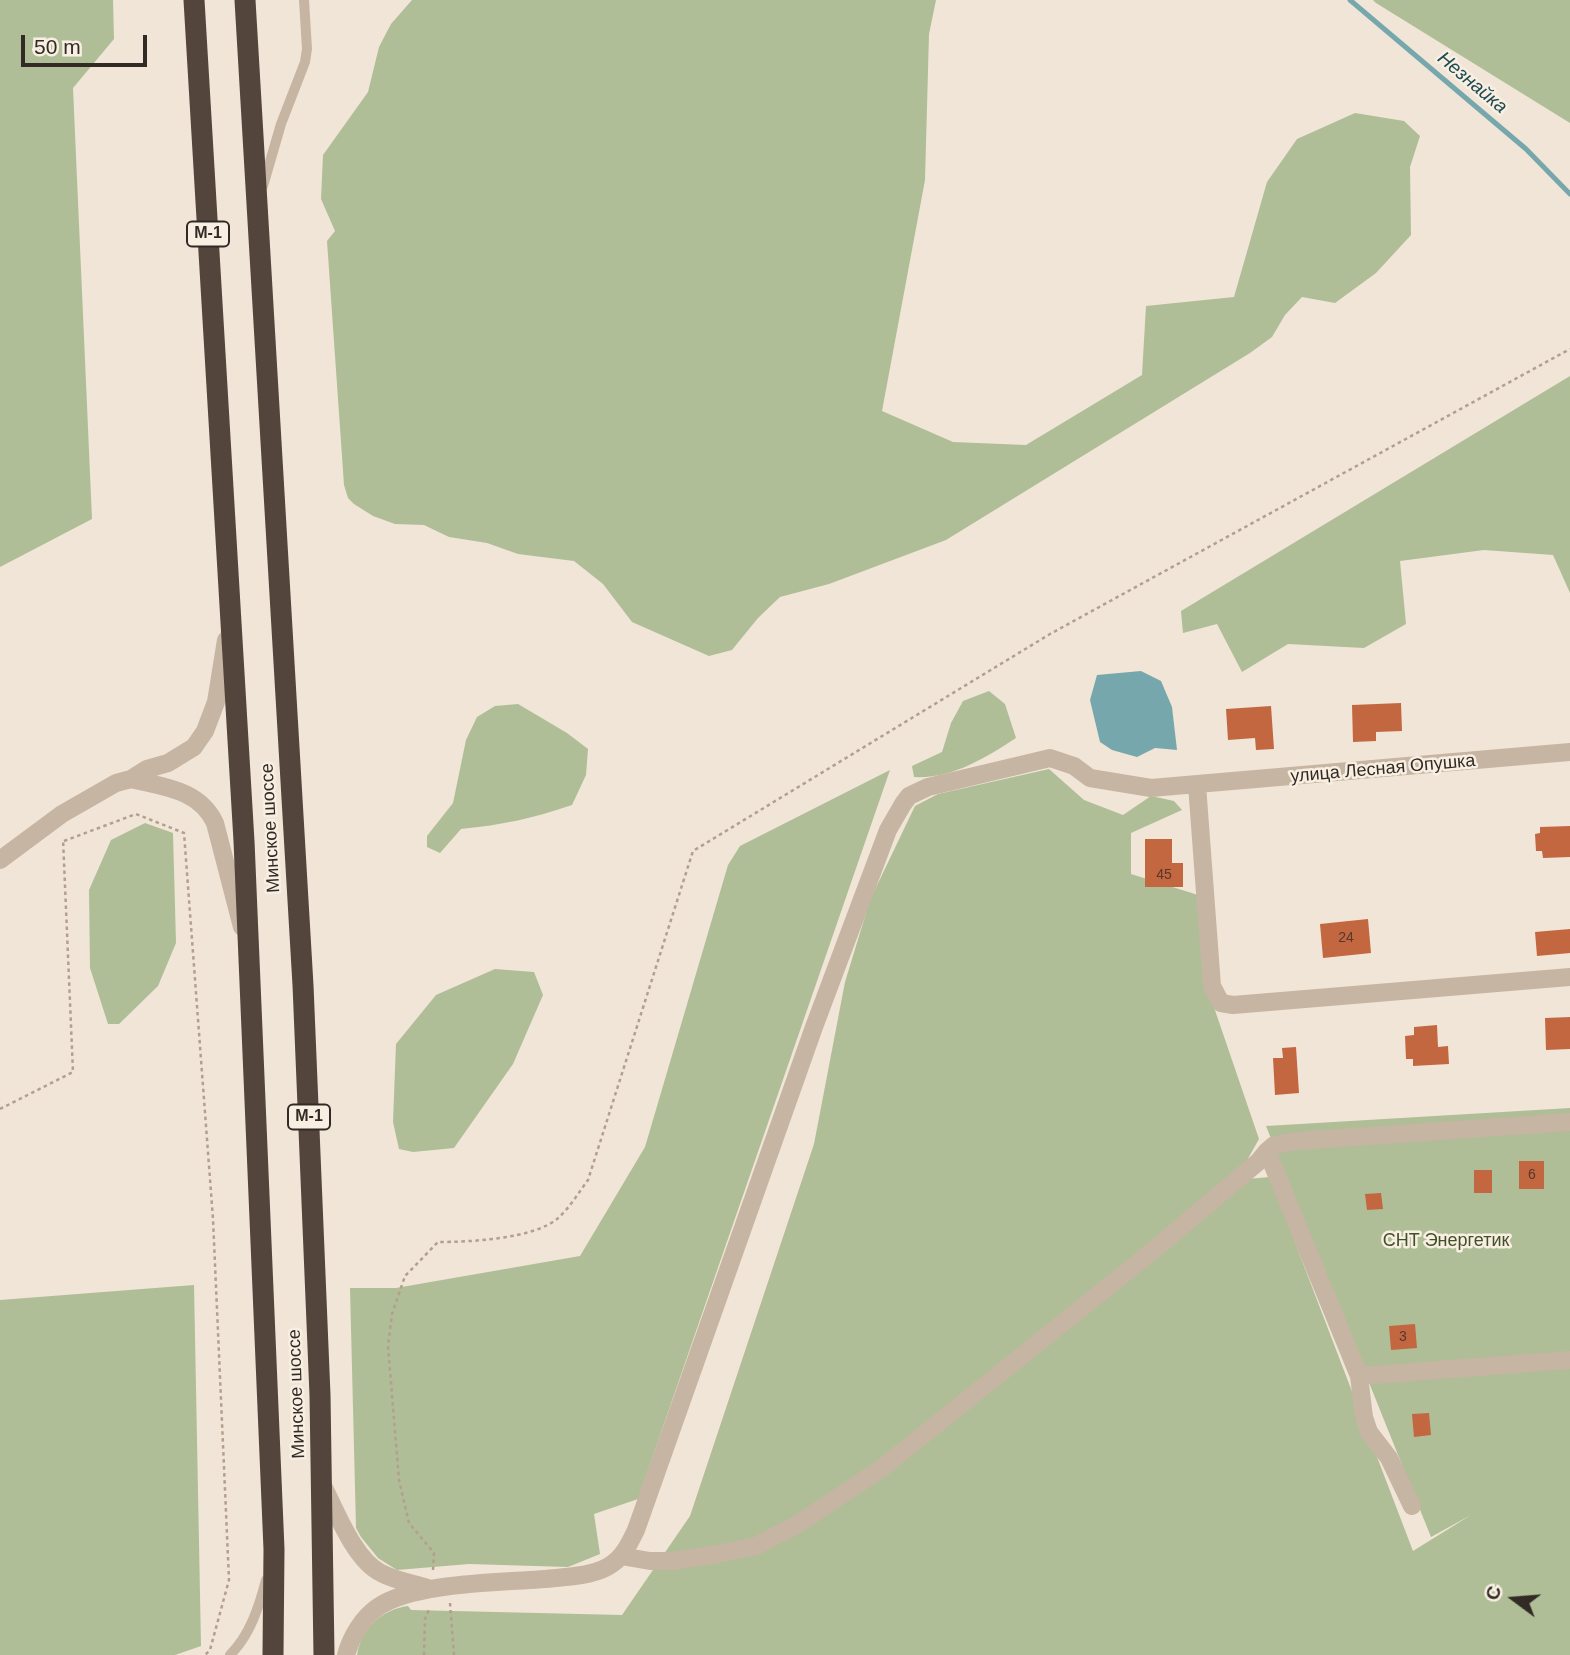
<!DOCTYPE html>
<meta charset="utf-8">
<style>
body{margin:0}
#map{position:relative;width:1570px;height:1655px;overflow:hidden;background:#f0e5d6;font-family:Helvetica,sans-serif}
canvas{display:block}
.north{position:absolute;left:1479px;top:1564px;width:70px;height:70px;-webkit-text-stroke:5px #f8efe2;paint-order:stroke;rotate:286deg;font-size:19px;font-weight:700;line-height:28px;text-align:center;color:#322a25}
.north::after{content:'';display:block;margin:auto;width:24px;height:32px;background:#322a25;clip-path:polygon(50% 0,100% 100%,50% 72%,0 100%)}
.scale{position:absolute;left:21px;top:35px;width:126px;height:32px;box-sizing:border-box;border:4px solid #322a25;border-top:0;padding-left:9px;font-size:21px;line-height:24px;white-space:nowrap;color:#322a25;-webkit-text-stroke:5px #f8efe2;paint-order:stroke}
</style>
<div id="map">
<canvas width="1570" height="1655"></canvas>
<div class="north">С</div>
<div class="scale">50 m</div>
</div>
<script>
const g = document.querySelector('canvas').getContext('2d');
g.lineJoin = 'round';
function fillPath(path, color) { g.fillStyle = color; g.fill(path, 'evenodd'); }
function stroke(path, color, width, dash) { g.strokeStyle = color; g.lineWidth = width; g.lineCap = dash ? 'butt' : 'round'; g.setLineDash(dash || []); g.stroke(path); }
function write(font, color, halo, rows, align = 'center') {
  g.font = font + ' Helvetica,sans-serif'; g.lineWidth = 5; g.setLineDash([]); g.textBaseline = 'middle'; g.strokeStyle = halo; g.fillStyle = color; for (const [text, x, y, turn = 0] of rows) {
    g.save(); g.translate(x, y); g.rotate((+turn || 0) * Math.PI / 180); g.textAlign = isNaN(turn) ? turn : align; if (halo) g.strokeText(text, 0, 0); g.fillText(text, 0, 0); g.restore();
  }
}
const green = new Path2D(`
 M 0,0 L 113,0 L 114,39 L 73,88 L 92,519 L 0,567 Z
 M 412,0 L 936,0 L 929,34 L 925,180 L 882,411 L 953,442 L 1026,445 L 1142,375 L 1146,306 L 1234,297 L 1267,182 L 1297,139 L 1355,113 L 1404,121 L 1420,136 L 1410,167 L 1411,235 L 1376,273 L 1335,303 L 1302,297 L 1285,315 L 1272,337 L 1250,353 L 946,540 L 829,584 L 780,597 L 758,618 L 732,650 L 709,656 L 632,622 L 603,584 L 574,561 L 518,554 L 487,543 L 449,537 L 424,525 L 395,524 L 373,516 L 354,504 L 348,498 L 344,485 L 327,241 L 335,231 L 321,199 L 323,155 L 368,92 L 379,47 L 391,24 Z
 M 1373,0 L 1570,0 L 1570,123 L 1376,3 Z
 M 1570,376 L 1570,593 L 1553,555 L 1484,550 L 1400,561 L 1406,624 L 1364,648 L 1288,644 L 1242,672 L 1217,624 L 1183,633 L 1181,611 Z
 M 989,691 L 1005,704 L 1016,738 C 985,758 952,779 914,777 L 912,766 L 942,752 L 951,723 L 963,701 Z
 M 518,704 L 567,733 L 588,749 L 586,775 L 572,805 C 534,818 502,825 461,829 L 440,853 L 427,847 L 427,836 L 453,803 L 466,740 L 477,717 L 495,706 Z
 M 1049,769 L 1084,800 L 1123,815 L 1151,796 L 1174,801 L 1182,810 L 1131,833 L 1131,874 L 1198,895 L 1205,981 L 1259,1139 L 1236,1180 L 1270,1177 L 1413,1551 L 1471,1515 L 1431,1537 L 1266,1126 L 1570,1108 L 1570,1655 L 357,1655 C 361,1629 382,1609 408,1606 L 411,1610 L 622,1615 L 690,1516 L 814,1144 L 845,982 L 870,900 L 915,806 L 938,794 Z
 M 890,770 L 638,1499 L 594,1514 L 600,1554 L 568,1567 L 469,1564 L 397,1570 L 378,1558 L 361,1537 L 356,1528 L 350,1288 L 396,1288 L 580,1256 L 645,1147 L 728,865 L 740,846 Z
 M 145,823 L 173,833 L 176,943 L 158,986 L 119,1024 L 108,1024 L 90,968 L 89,890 L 111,840 Z
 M 495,969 L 534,972 L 543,995 L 513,1064 L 454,1148 L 413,1152 L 399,1149 L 393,1122 L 396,1044 L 436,995 Z
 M 194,1285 L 201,1646 L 175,1655 L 0,1655 L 0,1300 Z`);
const water = new Path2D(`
 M 1141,671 L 1161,681 L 1172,707 L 1177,750 L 1155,748 L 1137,757 L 1112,750 L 1100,742 L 1090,700 L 1097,675 Z`);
const stream = new Path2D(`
 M 1350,0 L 1526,149 L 1570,194`);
const building = new Path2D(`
 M 1401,703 L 1402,731 L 1376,732 L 1376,741 L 1353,742 L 1352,705 Z
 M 1271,706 L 1274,749 L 1256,750 L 1255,738 L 1228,740 L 1226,709 Z
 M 1570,826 L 1570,857 L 1543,858 L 1542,851 L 1536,851 L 1535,834 L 1540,833 L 1540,827 Z
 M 1145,839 L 1172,839 L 1172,863 L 1183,863 L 1183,887 L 1145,887 Z
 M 1368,919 L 1371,953 L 1323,958 L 1320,924 Z
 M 1570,929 L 1570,953 L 1537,956 L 1535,932 Z
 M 1570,1017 L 1570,1049 L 1546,1050 L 1545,1018 Z
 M 1437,1025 L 1438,1047 L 1448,1046 L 1449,1064 L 1413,1066 L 1413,1059 L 1406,1059 L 1405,1036 L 1414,1035 L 1414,1027 Z
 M 1296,1047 L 1299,1093 L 1275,1095 L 1273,1058 L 1283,1058 L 1282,1048 Z
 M 1519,1161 L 1544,1161 L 1544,1189 L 1519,1189 Z
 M 1474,1170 L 1492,1170 L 1492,1193 L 1474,1193 Z
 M 1381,1193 L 1383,1209 L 1367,1210 L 1365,1194 Z
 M 1415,1324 L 1417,1348 L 1391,1350 L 1389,1326 Z
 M 1429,1413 L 1431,1435 L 1414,1437 L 1412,1414 Z`);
const path = new Path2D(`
 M 64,841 L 136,814 L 184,833 L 213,1219 L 229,1580 L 210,1650 L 205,1655
 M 0,1109 L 73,1072 L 63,839
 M 433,1570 L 434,1553 L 409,1523 L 399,1480 L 388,1346 L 392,1314 L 405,1276 L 438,1242 C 470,1242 532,1239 557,1219 C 569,1209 579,1192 588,1180 L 693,851 L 1050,634 L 1570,349
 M 450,1603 L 454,1655
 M 424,1655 L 425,1619 L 430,1607`);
const lane = new Path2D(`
 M 263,186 L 281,124 L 305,62 L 307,49 L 304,0
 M 230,1655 C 250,1635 259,1607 266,1580`);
const street = new Path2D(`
 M 131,779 C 163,787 199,789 215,823 L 242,927
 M 1197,785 L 1212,986 L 1221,1003 L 1233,1005 L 1570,977
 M 0,860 L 62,814 L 116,783 L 131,779 L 147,769 L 168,763 L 194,747 L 205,731 L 216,702 L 226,640
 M 1267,1151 L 1359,1376 L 1364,1417 L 1369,1432 L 1389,1458 L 1412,1506
 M 1359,1376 L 1570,1360
 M 322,1484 C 336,1510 354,1560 381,1573 C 396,1581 412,1583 428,1588
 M 621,1556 L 650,1561 L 673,1561 L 717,1554 L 756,1546 L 798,1524 L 882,1468 L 1150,1253 L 1258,1162 L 1267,1151 L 1274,1145 L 1297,1141 L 1570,1122
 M 346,1655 C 351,1637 362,1618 378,1607 C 416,1581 508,1583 556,1578 C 574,1576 597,1575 612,1564 C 624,1556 630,1542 636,1530 L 814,1027 L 888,830 L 903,804 L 909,796 L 928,787 L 1050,758 L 1074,766 L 1090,778 L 1151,788 L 1570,752`);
const highway = new Path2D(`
 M 194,0 L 244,841 L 274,1549 L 273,1655
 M 245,0 L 303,985 L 320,1395 L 324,1655`);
const numberNames = [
 ["45",1164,875],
 ["24",1346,938],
 ["6",1532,1175],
 ["3",1403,1337]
];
const shields = [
 [208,234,42],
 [309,1117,42]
];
const shieldNames = [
 ["М-1",208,234],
 ["М-1",309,1117]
];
const streetNames = [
 ["улица Лесная Опушка",1383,769,-5],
 ["Минское шоссе",271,828,-93],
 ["Минское шоссе",297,1394,-92]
];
const parkNames = [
 ["СНТ Энергетик",1446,1241]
];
const waterNames = [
 ["Незнайка",1472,83,40]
];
fillPath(green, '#afbe97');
fillPath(water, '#76a7ac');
stroke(stream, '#76a7ac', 5);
fillPath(building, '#c36741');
stroke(path, '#b39f8e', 2.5, [3.5, 3.5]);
stroke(lane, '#c7b5a3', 10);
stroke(street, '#c7b5a3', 18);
stroke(highway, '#53443c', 21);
write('14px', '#56392c', null, numberNames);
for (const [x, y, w] of shields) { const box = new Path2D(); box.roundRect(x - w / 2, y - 12.5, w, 25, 5); g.fillStyle = '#f8efe2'; g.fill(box); stroke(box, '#322a25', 2); }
write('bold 16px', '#322a25', null, shieldNames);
write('18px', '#322a25', '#f8efe2', streetNames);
write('18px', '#405029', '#f8efe2', parkNames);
write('italic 19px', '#1c4c52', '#f8efe2', waterNames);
</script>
